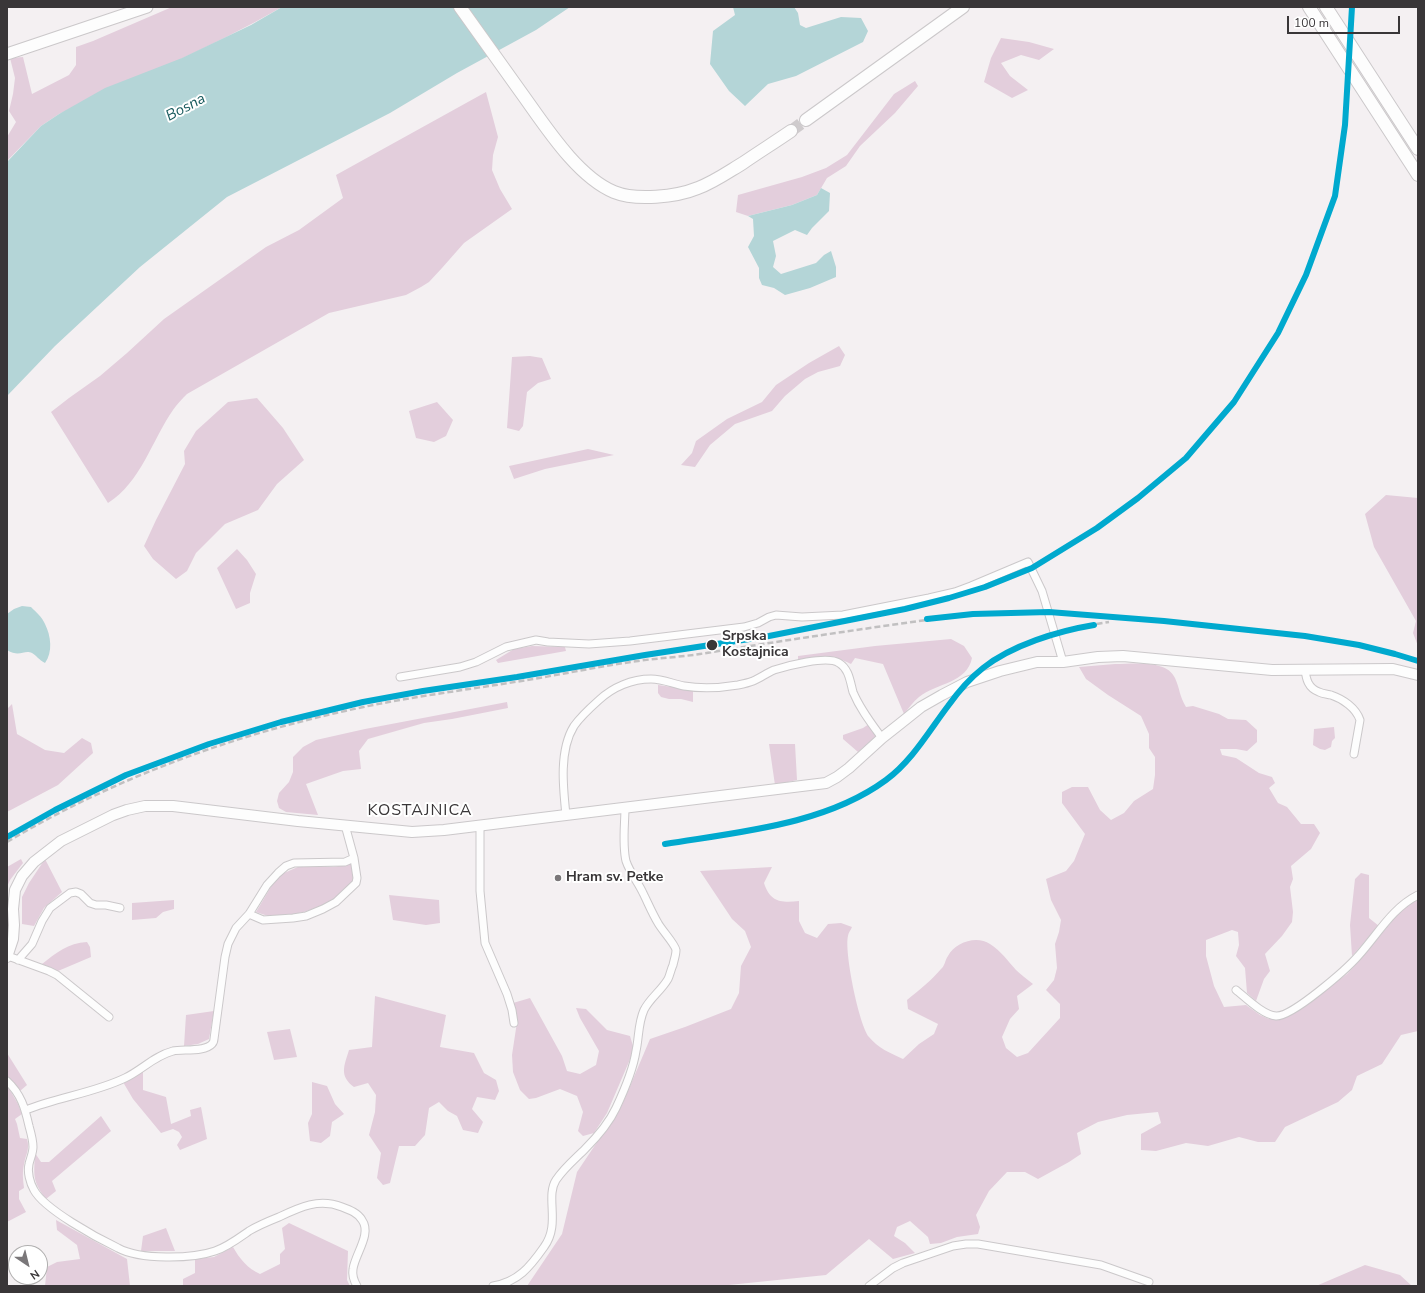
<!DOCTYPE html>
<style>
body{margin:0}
#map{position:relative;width:1425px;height:1293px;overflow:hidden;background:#f4f0f2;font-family:"Nunito Sans",sans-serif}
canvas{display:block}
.frame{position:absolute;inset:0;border:8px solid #393638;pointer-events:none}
.north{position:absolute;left:8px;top:1245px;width:40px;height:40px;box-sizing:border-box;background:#fff;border:1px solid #b0afaf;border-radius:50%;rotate:145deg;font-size:11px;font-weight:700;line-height:16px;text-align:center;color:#393638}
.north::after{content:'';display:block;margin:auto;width:14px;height:18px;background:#7a7779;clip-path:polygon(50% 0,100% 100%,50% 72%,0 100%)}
.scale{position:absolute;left:1287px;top:16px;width:113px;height:18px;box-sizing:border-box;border:2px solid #393638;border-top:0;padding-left:5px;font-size:12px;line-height:14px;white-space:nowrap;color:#393638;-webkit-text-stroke:3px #fff;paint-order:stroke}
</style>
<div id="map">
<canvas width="1425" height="1293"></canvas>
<div class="frame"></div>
<div class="north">N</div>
<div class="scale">100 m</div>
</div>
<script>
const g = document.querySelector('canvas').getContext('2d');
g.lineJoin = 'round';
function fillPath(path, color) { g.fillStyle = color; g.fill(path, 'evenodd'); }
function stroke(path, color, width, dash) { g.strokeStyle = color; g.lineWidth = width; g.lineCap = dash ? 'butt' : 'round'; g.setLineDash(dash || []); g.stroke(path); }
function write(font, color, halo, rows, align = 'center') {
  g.font = font + ' "Nunito Sans",sans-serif'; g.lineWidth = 4; g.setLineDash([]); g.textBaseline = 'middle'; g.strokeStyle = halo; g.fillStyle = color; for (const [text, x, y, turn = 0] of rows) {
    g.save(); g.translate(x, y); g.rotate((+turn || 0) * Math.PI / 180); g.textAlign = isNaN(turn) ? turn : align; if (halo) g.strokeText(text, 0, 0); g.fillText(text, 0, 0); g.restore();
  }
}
const green = new Path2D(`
 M 172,7 L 282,7 C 211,48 134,80 59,114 L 41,126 L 7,161 L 7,137 L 16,122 L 9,111 L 13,94 L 15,78 L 10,58 L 23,57 L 32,94 L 69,75 L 76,65 L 76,47 L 93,41 Z
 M 1001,38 L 1029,42 L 1054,49 L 1039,60 L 1021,55 L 1001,63 L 1010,76 L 1028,90 L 1012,98 L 984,82 L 991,58 Z
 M 915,81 L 918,86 L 895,113 L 860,146 L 846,166 L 827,178 L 817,195 L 792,205 L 748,216 L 736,212 L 738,195 L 802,177 L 826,168 L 847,155 L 894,94 Z
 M 486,92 L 498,137 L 493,155 L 492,170 L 500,189 L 512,209 L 464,243 L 442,268 L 429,282 L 421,287 L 406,295 L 329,313 L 187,394 C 182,399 177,404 173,410 C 152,440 141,482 108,503 L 51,412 L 69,398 L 100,376 L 127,353 L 164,319 L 266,247 L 299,230 L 343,198 L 336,175 Z
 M 839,346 L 845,355 L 840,366 L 818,372 L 805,379 L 785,396 L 772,411 L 735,424 L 710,445 L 695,467 L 681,465 L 692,453 L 696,441 L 727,419 L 762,402 L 776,385 L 809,363 Z
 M 530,356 L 542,358 L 551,379 L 538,383 L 527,392 L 523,426 L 519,431 L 507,428 L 512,357 Z
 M 257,398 L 283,428 L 304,460 L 277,484 L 258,510 L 225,524 L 196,553 L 187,571 L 176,579 L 153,559 L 144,546 L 156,520 L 185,464 L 184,451 L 196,431 L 228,402 Z
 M 437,402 L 453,420 L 446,436 L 434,442 L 416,438 L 409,411 Z
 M 588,449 L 614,455 L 545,469 L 514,479 L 509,466 Z
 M 1386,495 L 1418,498 L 1418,646 L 1413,633 L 1416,621 L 1374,547 L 1365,514 Z
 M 237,549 L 247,560 L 256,574 L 250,593 L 250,603 L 236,609 L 217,568 Z
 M 951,639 L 964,646 L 972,658 C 967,683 937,683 919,697 C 913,702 908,709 904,714 L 883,664 L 855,658 L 851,664 C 829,654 821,657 798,660 L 798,656 L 875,646 Z
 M 532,646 L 565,647 L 566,651 L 498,663 L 496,660 L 514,649 Z
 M 1115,664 C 1132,664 1167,659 1175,678 C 1180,689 1179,695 1186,707 L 1193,706 L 1219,714 L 1228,719 L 1246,720 L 1257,730 L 1257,742 L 1247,751 L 1236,749 L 1220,749 L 1222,755 L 1236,758 L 1259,773 L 1272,777 L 1275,783 L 1269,788 L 1278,803 L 1287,807 L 1301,824 L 1314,824 L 1320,833 L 1311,849 L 1291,866 L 1293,879 L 1290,887 L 1293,912 L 1292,922 L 1282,936 L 1265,954 L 1270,971 L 1264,979 L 1256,1001 L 1247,993 L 1245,968 L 1236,956 L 1239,945 L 1238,932 L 1232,930 L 1206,940 L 1206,956 L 1214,986 L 1224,1007 L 1246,1005 L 1260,1015 L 1269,1019 L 1279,1019 L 1293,1014 L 1347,974 L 1359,961 L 1398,914 L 1407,905 L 1418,898 L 1418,1031 L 1401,1035 L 1382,1064 L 1357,1076 L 1352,1090 L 1338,1102 L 1285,1127 L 1275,1142 L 1258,1142 L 1239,1137 L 1208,1146 L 1186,1143 L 1156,1151 L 1141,1150 L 1141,1134 L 1161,1123 L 1158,1112 L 1127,1115 L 1098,1122 L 1077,1133 L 1081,1154 L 1069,1162 L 1038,1179 L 1025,1172 L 1007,1172 L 989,1191 L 976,1215 L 980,1227 L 978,1234 L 957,1237 L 941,1243 L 930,1244 L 928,1237 L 910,1221 L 897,1227 L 894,1236 L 905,1243 L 915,1253 L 893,1259 L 869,1239 L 826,1275 L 719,1286 L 527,1286 L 562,1234 L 577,1172 L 622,1105 L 650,1039 L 685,1027 L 731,1009 L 739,993 L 741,966 L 751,947 L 745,931 L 732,919 L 700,871 L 772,867 L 764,883 C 770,902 781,903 799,901 L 799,921 L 805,933 L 817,938 L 828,924 L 841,923 L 852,927 C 851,930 848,933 848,936 C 844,951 859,1025 869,1037 C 878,1048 890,1053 903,1059 L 919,1044 L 934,1034 L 938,1024 L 908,1009 L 907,1000 C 919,990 931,981 941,969 C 945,966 945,960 948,956 C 955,942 977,935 990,944 C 1001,951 1008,961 1016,970 C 1021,975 1027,979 1033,984 L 1017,996 L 1019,1009 L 1010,1019 L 1002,1037 L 1006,1048 L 1017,1057 L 1028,1053 L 1060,1018 L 1060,1004 L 1046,990 L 1054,980 L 1057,968 L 1055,944 L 1059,932 L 1061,920 L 1051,900 L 1046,879 L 1066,871 L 1074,861 L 1085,834 L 1062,803 L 1062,792 L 1072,787 L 1088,787 L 1100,810 L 1111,820 L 1124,813 L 1134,801 L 1153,789 L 1155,775 L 1155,757 L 1149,748 L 1149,734 L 1141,716 L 1108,695 L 1086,679 L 1079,667 Z
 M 658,685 L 693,690 L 693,702 L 681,699 L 669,699 L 661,697 L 658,693 Z
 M 507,702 L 508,708 L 452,719 L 424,723 L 368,739 L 359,751 L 361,769 L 343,771 L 306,784 L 318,815 L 286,812 L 279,808 L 277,801 L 279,793 L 289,782 L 293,772 L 293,757 L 303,747 L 316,740 L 365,729 Z
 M 12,704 L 17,734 L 45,750 L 64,753 L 82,738 L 91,743 L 93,753 L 58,785 L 7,812 L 7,709 Z
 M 869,724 L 876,736 L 858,752 L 843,739 L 843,735 L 863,728 Z
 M 1334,727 L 1335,738 L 1332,741 L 1331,747 L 1325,750 L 1320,749 L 1313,745 L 1314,729 Z
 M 769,744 L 795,744 L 797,780 L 775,785 Z
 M 21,859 L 23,863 L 10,880 L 7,887 L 7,867 Z
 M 45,859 L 62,892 L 44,908 L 34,926 L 22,924 L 22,897 L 29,883 Z
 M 352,863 L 355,876 L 353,881 L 334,899 L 323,905 L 304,912 L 288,915 L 268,916 L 256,912 L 272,885 L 282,874 L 300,866 L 334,867 Z
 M 1361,873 L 1369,875 L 1369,918 L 1379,926 L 1352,956 L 1350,925 L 1355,879 Z
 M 389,895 L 439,900 L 440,923 L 426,925 L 393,920 Z
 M 174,900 L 174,909 L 163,912 L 156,918 L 132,920 L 132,903 Z
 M 87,942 L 90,947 L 91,957 L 58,971 L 42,964 C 56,953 68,943 87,942 Z
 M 375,996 L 446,1015 L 440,1047 L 474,1053 L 484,1073 L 496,1080 L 499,1091 L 495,1100 L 477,1097 L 472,1109 L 483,1122 L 478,1133 L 463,1130 L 457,1116 L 448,1111 L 439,1102 L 429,1108 L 425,1135 L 415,1146 L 399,1146 L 390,1183 L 383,1185 L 377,1178 L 381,1153 L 369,1135 L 375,1112 L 376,1095 L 368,1083 L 354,1087 C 339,1076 344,1066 349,1050 L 372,1047 Z
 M 530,998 L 562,1056 L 567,1071 L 580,1074 L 596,1065 L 599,1051 L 580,1018 L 576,1008 L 586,1009 L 607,1030 L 630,1036 L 633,1046 L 631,1057 L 607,1113 L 594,1133 L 583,1136 L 578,1131 L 583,1112 L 577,1096 L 560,1089 L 536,1098 L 529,1099 L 520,1090 L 513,1072 L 512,1055 L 517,1022 L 513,1003 Z
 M 214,1011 L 209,1039 L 198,1044 L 184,1046 L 186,1015 Z
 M 290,1029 L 297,1057 L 274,1060 L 267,1032 Z
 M 7,1053 L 27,1085 L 20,1091 L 7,1076 Z
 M 143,1070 L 143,1090 L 166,1097 L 171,1124 L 191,1116 L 190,1110 L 201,1107 L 207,1139 L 180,1150 L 177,1145 L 182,1137 L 179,1132 L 173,1129 L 161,1133 L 133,1099 L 123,1082 Z
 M 312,1082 L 327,1086 L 335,1104 L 344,1114 L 332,1122 L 330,1136 L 321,1143 L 310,1141 L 308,1123 L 312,1114 Z
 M 7,1085 L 18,1104 L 22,1114 L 15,1119 L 17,1124 L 20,1138 L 27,1139 C 30,1150 26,1153 24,1164 C 22,1172 23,1180 24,1188 L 19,1191 L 19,1199 L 26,1212 L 7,1222 Z
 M 101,1116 L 111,1131 L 52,1181 L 56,1191 L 46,1199 C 32,1181 34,1175 35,1153 L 41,1162 L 49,1162 Z
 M 56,1220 L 127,1259 L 130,1286 L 45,1286 L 47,1267 L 57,1262 L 80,1259 L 77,1245 L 57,1230 Z
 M 289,1223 L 348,1251 L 347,1280 L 350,1286 L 183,1286 L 183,1279 L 195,1273 L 195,1259 L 214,1257 L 233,1247 C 239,1258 248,1269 260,1274 L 280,1264 L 280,1254 L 285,1249 L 282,1228 Z
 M 166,1228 L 175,1251 L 141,1251 L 143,1236 Z
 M 1365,1265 L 1400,1275 L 1412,1286 L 1316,1286 Z`);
const water = new Path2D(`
 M 282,7 L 570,7 L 536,30 L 457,73 L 390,113 L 227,197 L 140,267 L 55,346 L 7,396 L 7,162 L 41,126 L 59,114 L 105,88 L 182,58 L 251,25 Z
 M 733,7 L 794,7 L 798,13 L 800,25 L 806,28 L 841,17 L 861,18 L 868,31 L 863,42 L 796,76 L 768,84 L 745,106 L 729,91 L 710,64 L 713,31 L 735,15 Z
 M 821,188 L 830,193 L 829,211 L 812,228 L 807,235 L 795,230 L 773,241 L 776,256 L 773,267 L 781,274 L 816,263 L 824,255 L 831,251 L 836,267 L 836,277 L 810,288 L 785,295 L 774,288 L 762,285 L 759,278 L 759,268 L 748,247 L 754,236 L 753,219 L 748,216 L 792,205 L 817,195 Z
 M 22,606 L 31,607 C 36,612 42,617 45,624 C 51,636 53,652 45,663 C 39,660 36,655 32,653 C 24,649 20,658 7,650 L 7,614 L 14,609 Z`);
const motorwayTunnel = new Path2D(`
 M 791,131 L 806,120`);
const minor = new Path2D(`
 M 1305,669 C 1306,679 1308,688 1319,692 C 1323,694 1327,694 1331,695 C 1343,699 1356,708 1360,720 L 1354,754
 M 400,677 L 460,667 L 476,662 L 506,647 L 536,640 L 548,642 L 589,644 L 630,641 L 744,627 L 758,623 L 769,617 L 776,615 L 802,617 L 843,615 L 929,598 L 955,592 L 971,586 L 1028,562 L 1042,591 L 1063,662
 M 566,815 C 563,787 559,750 574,726 C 581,716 590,708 599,700 C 613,687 632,679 651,679 C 663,679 673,684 684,686 C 702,689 720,688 738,685 C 743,684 748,683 753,681 C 760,678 767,673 774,670 C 787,666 827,655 839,663 C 849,669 850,681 853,692 C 860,709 871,723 882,738
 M 480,825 L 480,891 L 485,943 L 507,994 L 512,1010 L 514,1023
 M 249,914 L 263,920 L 293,918 L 306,916 L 323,909 L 336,902 L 356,883 L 357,878 L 354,858 L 345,825
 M 8,956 L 49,971 L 57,975 L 109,1017
 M 18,960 L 32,944 L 42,921 L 50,908 L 70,893 L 76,892 L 81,894 L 90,903 L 96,905 L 106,905 L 120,908
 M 1236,990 C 1246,998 1263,1015 1276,1016 C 1292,1017 1347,969 1359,955 C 1378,934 1392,908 1418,895
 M 7,1081 C 21,1094 25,1108 29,1126 C 31,1133 33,1140 33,1147 C 33,1153 30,1159 29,1164 C 27,1172 30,1183 34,1190 C 44,1209 97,1238 118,1248 C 140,1260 192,1259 215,1251 C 227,1247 239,1238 249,1231 C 259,1225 269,1221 279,1217 C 300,1207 319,1198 342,1207 C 350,1210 358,1213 362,1220 C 372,1234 355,1254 353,1269 C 352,1275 354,1281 357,1286
 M 26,1110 C 58,1097 94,1093 125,1078 C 142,1070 154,1056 173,1051 C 183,1049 205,1052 212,1044 C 213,1043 214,1041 214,1039 L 225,957 L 228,944 L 236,928 L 249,914 L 267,885 L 278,873 L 286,866 L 294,863 L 345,862 L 354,858
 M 493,1286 C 518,1282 530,1267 544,1247 C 561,1224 545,1197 556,1180 C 564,1168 575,1159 585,1149 C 597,1137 609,1123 616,1108 C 624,1091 633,1071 636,1051 C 639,1038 638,1023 644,1010 C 650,998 661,991 668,979 C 670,975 671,969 673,965 C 674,960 676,955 676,950 C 675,944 661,929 658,923 C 652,913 648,903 643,893 C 638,882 630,873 626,861 C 622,844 625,824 625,807
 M 869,1286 L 893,1268 L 903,1263 L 953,1246 L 966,1244 L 978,1244 L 1101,1265 L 1149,1282`);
const secondary = new Path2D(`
 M 7,957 L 13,939 L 14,925 L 13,909 L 15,890 L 22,876 L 34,862 L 61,841 L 113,815 L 127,810 L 145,806 L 173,806 L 298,821 L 412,832 L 444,830 L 826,783 L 837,777 L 849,768 L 882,738 L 901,723 L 921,707 L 942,695 L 967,682 L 1000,671 L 1037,662 L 1063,662 L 1098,657 L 1123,656 L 1272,670 L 1393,669 L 1418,675`);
const primary = new Path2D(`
 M 7,54 L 147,7`);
const motorway = new Path2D(`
 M 460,7 C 480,35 500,63 520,91 C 544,124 576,176 614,192 C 636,201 676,197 698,188 C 714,182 728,172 743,163 C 759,152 775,142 791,131
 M 1309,7 L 1418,175
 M 1326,7 L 1418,149
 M 806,120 L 963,7`);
const rail = new Path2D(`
 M 7,842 C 111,780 227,737 345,711 C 406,697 467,690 527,680 C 564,674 601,666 638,661 C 659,658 680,657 700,654 C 780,641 861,629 941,618 L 973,614 L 1049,612 L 1164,621 L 1305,636 L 1359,645 L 1395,654 L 1418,661
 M 665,844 C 702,838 738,832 775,824 C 807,817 840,810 869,792 C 914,764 933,720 967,682 C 984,663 1007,653 1030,643 C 1039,640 1047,635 1056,633 C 1073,627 1091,625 1109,622`);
const rail1 = new Path2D(`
 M 927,619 L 973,614 L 1049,612 L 1164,621 L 1305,636 L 1359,645 L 1395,654 L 1418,661
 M 7,837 L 55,810 L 126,775 L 209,744 L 281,722 L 363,702 L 423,691 L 517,677 L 645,655 L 769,636 L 905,609 L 949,598 L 985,587 L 1032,568 L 1097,528 L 1138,498 L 1186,458 L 1234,402 L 1278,333 L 1306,275 L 1335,196 L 1345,125 L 1352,7
 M 665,844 C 738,832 825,825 886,780 C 912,761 929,731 948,706 C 958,692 969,679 983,668 C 1012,645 1058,631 1094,625`);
const markers = [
 [712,645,6,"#393638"],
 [558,878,4,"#7a7779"]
];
const stopNames = [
 ["Srpska",722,637],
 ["Kostajnica",722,653]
];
const poiNames = [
 ["Hram sv. Petke",566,878]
];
const waterNames = [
 ["Bosna",186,108,-28]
];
const quarterNames = [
 ["KOSTAJNICA",420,811]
];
fillPath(green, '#e3cedc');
fillPath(water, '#b4d5d7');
stroke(motorwayTunnel, '#cfcbcd', 12, [12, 6]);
stroke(minor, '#cbc8ca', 9);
stroke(secondary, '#cbc8ca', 12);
stroke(primary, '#cbc8ca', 13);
stroke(motorway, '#cbc8ca', 14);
stroke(minor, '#fdfdfd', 7);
stroke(secondary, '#fdfdfd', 10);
stroke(primary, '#fdfdfd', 11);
stroke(motorway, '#fdfdfd', 12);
stroke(rail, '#c1c0c1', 2.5, [6, 3]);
stroke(rail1, '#00a9ce', 6);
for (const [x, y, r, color] of markers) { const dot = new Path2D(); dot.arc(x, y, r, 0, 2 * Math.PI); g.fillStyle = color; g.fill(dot); stroke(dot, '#fff', 1.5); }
write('bold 14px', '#393638', '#fff', stopNames, 'left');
write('bold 14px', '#393638', '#fff', poiNames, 'left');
write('italic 15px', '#175a5d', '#fff', waterNames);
g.letterSpacing = '1px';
write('16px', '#393638', '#fff', quarterNames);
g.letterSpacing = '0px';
</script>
